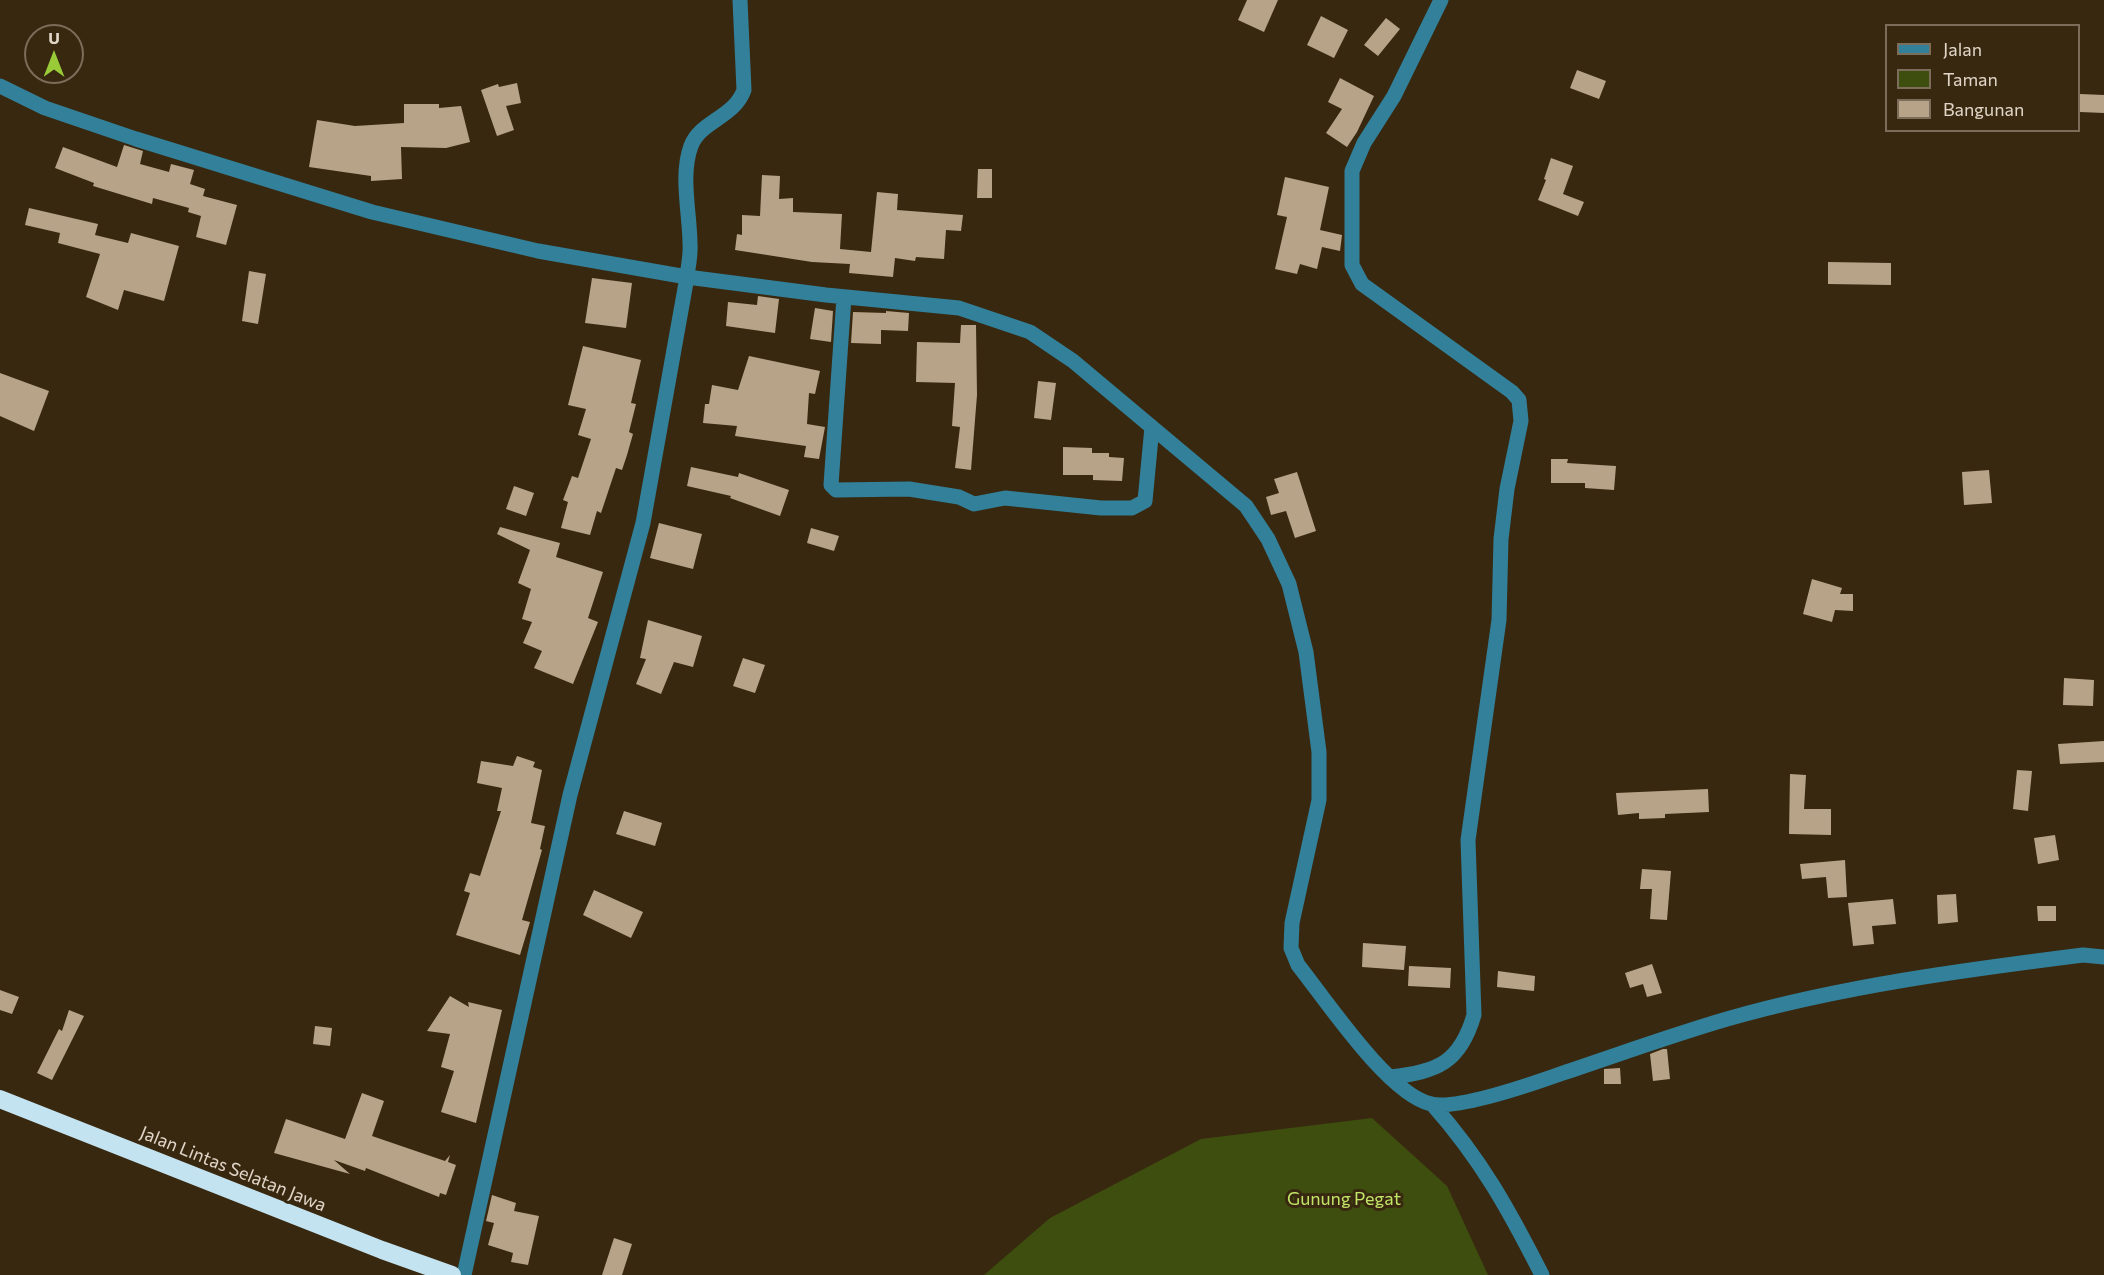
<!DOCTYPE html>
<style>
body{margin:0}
#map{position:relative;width:2104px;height:1275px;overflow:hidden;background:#382810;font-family:Commissioner,sans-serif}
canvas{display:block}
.legend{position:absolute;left:1885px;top:24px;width:195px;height:108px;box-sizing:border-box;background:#382810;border:2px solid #7b6d59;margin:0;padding:8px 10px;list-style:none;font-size:18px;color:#e0d5c7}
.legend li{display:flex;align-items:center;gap:12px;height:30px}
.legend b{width:30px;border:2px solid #7b6d59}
.north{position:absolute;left:24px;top:24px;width:60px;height:60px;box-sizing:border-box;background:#382810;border:2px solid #7b6d59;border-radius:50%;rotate:0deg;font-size:16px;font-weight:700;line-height:24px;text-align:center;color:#e0d5c7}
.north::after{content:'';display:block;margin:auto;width:21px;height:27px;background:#98cb37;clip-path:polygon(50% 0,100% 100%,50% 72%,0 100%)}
</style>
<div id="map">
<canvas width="2104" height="1275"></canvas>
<ul class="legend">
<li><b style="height:8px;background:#328099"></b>Jalan</li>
<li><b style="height:16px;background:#3e4e0f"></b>Taman</li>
<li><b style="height:16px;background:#b7a388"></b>Bangunan</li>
</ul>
<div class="north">U</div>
</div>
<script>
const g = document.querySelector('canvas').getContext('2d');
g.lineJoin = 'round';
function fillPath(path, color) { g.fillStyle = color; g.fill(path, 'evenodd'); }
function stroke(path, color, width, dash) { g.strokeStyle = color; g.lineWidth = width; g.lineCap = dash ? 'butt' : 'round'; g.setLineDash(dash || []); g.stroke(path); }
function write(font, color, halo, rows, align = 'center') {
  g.font = font + ' Commissioner,sans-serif'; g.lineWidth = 6; g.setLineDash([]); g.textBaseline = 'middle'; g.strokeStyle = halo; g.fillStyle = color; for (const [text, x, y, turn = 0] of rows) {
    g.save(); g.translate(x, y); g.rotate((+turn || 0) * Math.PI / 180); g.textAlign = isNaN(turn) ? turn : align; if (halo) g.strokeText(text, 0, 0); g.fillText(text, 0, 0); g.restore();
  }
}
const green = new Path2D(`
 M 1372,1118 L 1447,1186 L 1488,1275 L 984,1275 L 1050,1218 L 1201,1139 Z`);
const building = new Path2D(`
 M 1247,0 L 1278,0 L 1264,32 L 1238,20 Z
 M 1321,16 L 1348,30 L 1334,58 L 1307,45 Z
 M 1386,18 L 1400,29 L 1378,56 L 1364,45 Z
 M 1577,70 L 1606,81 L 1599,99 L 1570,88 Z
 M 1340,78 L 1374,96 L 1357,132 L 1347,147 L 1326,133 L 1342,109 L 1328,102 Z
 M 517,83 L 521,103 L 506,106 L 514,130 L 497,136 L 481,90 L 498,84 L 499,87 Z
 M 2080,94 L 2104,95 L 2104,113 L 2080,112 Z
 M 404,104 L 439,104 L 439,108 L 461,106 L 470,142 L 446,148 L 401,147 L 402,179 L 371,181 L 371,176 L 309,167 L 317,120 L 355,126 L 404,123 Z
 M 124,145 L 143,151 L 140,164 L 169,172 L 171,164 L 194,170 L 190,184 L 205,189 L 203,196 L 237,205 L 226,245 L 196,237 L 201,216 L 188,212 L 189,208 L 153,198 L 152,204 L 93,186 L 94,183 L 55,168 L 63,147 L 117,167 Z
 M 1551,158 L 1573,166 L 1563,194 L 1584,202 L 1578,216 L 1538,200 L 1546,180 L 1544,179 Z
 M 978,169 L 992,169 L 992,198 L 977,198 Z
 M 762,175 L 780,176 L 779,199 L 793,198 L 793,212 L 842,214 L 840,249 L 871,252 L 877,192 L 898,194 L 897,210 L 963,215 L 961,231 L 946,230 L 944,259 L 916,257 L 915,261 L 895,258 L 893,277 L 849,273 L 850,264 L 812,262 L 735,250 L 737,234 L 742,235 L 742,215 L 760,216 Z
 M 1285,177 L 1329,187 L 1320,230 L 1342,235 L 1340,251 L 1322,247 L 1317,269 L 1300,264 L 1297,274 L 1275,269 L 1287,217 L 1277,215 Z
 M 29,208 L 98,224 L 95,235 L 128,243 L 131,233 L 179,246 L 164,301 L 124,290 L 118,310 L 86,297 L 100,254 L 58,243 L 60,233 L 25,225 Z
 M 1828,262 L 1891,263 L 1891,285 L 1828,284 Z
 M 249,271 L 266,274 L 258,324 L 242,321 Z
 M 592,278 L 632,283 L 626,328 L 585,323 Z
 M 758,296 L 779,299 L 775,333 L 726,326 L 728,302 L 757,305 Z
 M 815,308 L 833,311 L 831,342 L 810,339 Z
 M 886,311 L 909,313 L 908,331 L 881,330 L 881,344 L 851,343 L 853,312 L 886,313 Z
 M 961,325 L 976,325 L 977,395 L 971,470 L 955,468 L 960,427 L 952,426 L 955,383 L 916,382 L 917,342 L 960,343 Z
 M 583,346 L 641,360 L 631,403 L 636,404 L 629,432 L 633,434 L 627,455 L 622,470 L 616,468 L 601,513 L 597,511 L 590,535 L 561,528 L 568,502 L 563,500 L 572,476 L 578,478 L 591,439 L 578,435 L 586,409 L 568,405 Z
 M 749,356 L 820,371 L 815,394 L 809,393 L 807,424 L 825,427 L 819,459 L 804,457 L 806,446 L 735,436 L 737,426 L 703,423 L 705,404 L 709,404 L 712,385 L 738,390 Z
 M 0,373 L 49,391 L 34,431 L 0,416 Z
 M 1038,381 L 1056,383 L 1051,420 L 1034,418 Z
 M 1063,447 L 1092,448 L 1092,453 L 1109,453 L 1109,457 L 1124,458 L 1122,481 L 1093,480 L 1093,475 L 1063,475 Z
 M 1551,459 L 1568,459 L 1567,463 L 1616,466 L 1614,490 L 1585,488 L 1585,483 L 1551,483 Z
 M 691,467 L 738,477 L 739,473 L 789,490 L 780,516 L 730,498 L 731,496 L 687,486 Z
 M 1989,470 L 1992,503 L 1964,505 L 1962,472 Z
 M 1297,472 L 1316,531 L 1295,538 L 1286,511 L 1271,515 L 1266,497 L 1279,493 L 1274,479 Z
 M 514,486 L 534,493 L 526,516 L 506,509 Z
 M 659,523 L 702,534 L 693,569 L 650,558 Z
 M 500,527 L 560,543 L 556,557 L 603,572 L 588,618 L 598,622 L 573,684 L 534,668 L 542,651 L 523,643 L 532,622 L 522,619 L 531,589 L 518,583 L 530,550 L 497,534 Z
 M 811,528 L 839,536 L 834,551 L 807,543 Z
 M 1812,579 L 1842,588 L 1840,594 L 1853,594 L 1853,611 L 1835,610 L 1832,622 L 1803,614 Z
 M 648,620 L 702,636 L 693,667 L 674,662 L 661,694 L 636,684 L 646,659 L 640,658 Z
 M 743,658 L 765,665 L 755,693 L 733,686 Z
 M 2064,678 L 2094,680 L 2093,706 L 2063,705 Z
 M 2104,741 L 2104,762 L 2060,764 L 2058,744 Z
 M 517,756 L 535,762 L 533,767 L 542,770 L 531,823 L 545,826 L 540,849 L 542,850 L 522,920 L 530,922 L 520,955 L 456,935 L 470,893 L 464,891 L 470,873 L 480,876 L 501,811 L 497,811 L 502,788 L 477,783 L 481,761 L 513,766 Z
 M 2017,770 L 2032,771 L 2028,811 L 2013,809 Z
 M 1790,774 L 1806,775 L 1804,809 L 1831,809 L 1831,835 L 1789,834 Z
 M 1708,789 L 1709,812 L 1665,814 L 1665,818 L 1639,819 L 1639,813 L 1618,815 L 1616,793 Z
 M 624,811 L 662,823 L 655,846 L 616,834 Z
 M 2055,835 L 2059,860 L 2038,864 L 2034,838 Z
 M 1845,860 L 1847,897 L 1828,898 L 1826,877 L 1802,879 L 1800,864 Z
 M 1642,869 L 1671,871 L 1667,920 L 1650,919 L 1652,889 L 1640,889 Z
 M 594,890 L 643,912 L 631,938 L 583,915 Z
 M 1956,894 L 1958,922 L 1938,924 L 1937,895 Z
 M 1893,899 L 1896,924 L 1872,926 L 1874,944 L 1853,946 L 1848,903 Z
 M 2037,906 L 2056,906 L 2056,921 L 2038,921 Z
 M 1363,943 L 1406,946 L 1404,970 L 1362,967 Z
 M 1652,964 L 1662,993 L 1647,997 L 1643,984 L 1630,988 L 1625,973 Z
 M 1409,966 L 1451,968 L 1450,988 L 1408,986 Z
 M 1498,971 L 1535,976 L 1534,991 L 1497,987 Z
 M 0,990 L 19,997 L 12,1014 L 0,1010 Z
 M 450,996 L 469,1007 L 468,1002 L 502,1010 L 476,1123 L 441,1112 L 454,1071 L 441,1067 L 450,1034 L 427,1031 Z
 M 69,1010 L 84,1016 L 52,1080 L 37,1073 L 59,1029 L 62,1031 Z
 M 315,1026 L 332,1028 L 330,1046 L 313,1044 Z
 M 1663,1049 L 1667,1049 L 1670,1079 L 1653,1081 L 1650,1054 Z
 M 1620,1068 L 1621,1084 L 1604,1084 L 1604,1069 Z
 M 362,1093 L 384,1101 L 372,1136 L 445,1161 L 450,1155 L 448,1162 L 456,1165 L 446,1195 L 440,1193 L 439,1197 L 366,1168 L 365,1171 L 334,1160 L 350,1174 L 274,1153 L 286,1119 L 345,1139 Z
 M 492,1195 L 516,1203 L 514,1211 L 539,1216 L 528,1265 L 511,1262 L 513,1253 L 488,1245 L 494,1223 L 486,1221 Z
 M 614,1238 L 632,1244 L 622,1275 L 602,1275 Z`);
const minor = new Path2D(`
 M 0,86 L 45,108 L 136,139 L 372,212 L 538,251 L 687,277 L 826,295 L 959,308 L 1030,332 L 1073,361 L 1246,506 L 1268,539 L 1289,584 L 1306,652 L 1319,752 L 1319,800 L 1292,923 L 1291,948 L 1298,965 C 1326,1000 1388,1094 1431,1104 C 1458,1110 1535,1083 1563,1073 C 1617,1055 1672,1035 1727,1019 C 1842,986 1964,970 2083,955 L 2104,957
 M 844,297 L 831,485 L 836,490 L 909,489 L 959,497 L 974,504 L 1005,498 L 1101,508 L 1132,508 L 1145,501 L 1152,427
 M 1390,1077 C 1437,1072 1460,1063 1474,1015 L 1468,840 L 1499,620 L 1501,539 L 1507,489 L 1521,421 L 1519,400 L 1512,392 L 1362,284 L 1352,265 L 1352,171 L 1364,143 L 1394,96 L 1441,0
 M 1432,1104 C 1481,1159 1509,1210 1542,1275
 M 464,1275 L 570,795 L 643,523 L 687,277 C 688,266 691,255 690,244 C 690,214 680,175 691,146 C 700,121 734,118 744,90 L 740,0`);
const highway = new Path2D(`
 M 0,1099 L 382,1250 L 452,1275`);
const streetNames = [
 ["Jalan Lintas Selatan Jawa",233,1169,22]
];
const parkNames = [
 ["Gunung Pegat",1344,1199]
];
fillPath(green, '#3e4e0f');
fillPath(building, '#b7a388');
stroke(minor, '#328099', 15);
stroke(highway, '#c4e3f0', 18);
write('18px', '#e0d5c7', '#382810', streetNames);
write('18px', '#c1e567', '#382810', parkNames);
</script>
